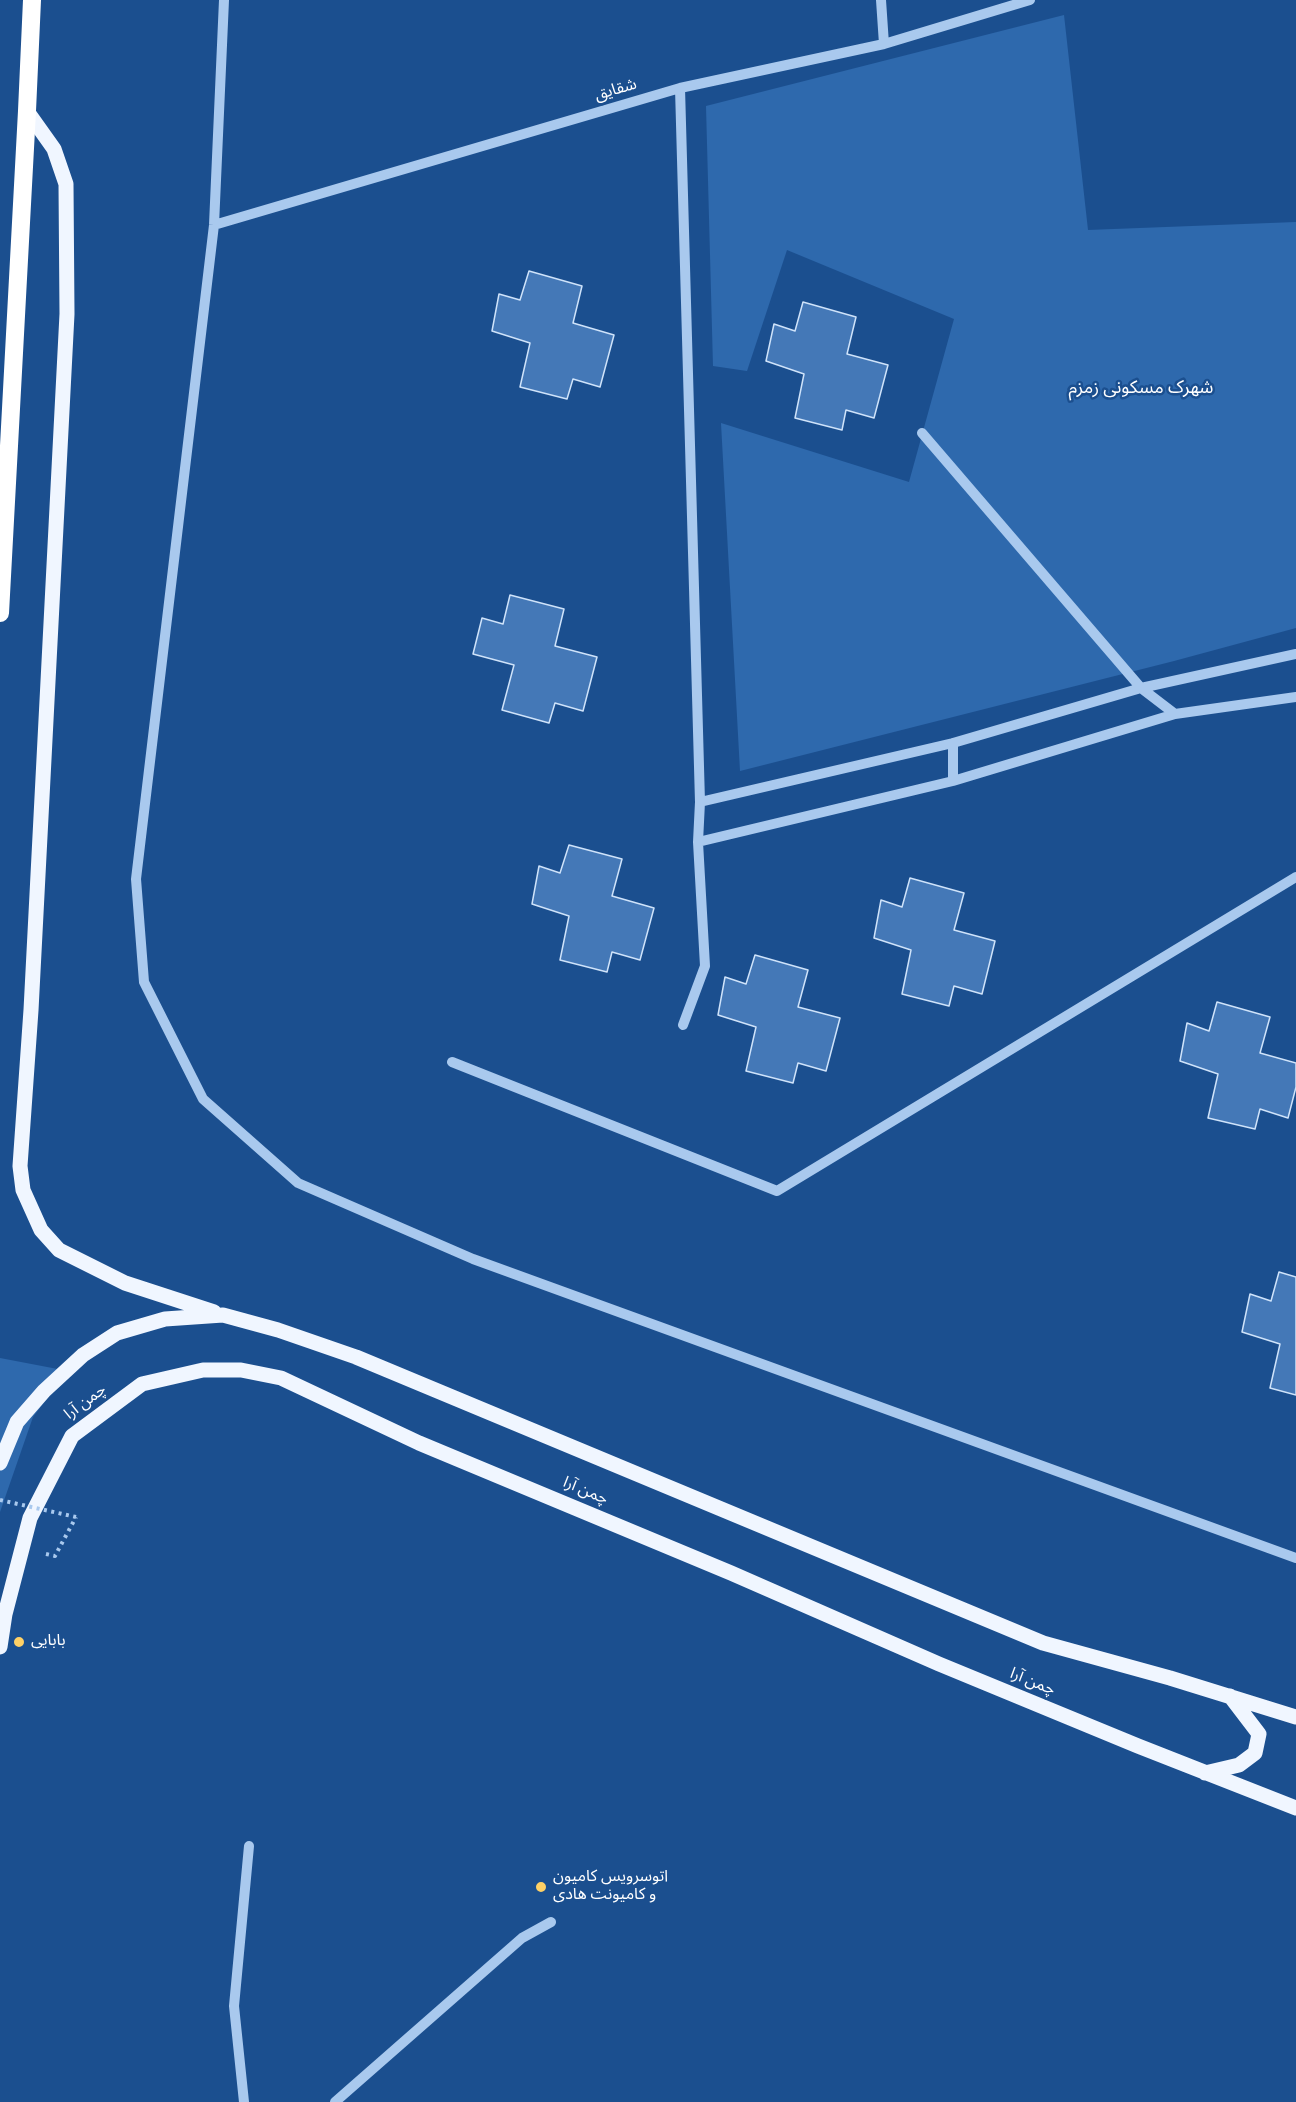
<!DOCTYPE html>
<meta charset="utf-8">
<style>
body{margin:0}
canvas{display:block;background:#1b4f8f}
</style>
<canvas width="1296" height="2102"></canvas>
<script>
const g = document.querySelector('canvas').getContext('2d');
g.lineJoin = 'round';
function fillPath(path, color) { g.fillStyle = color; g.fill(path, 'evenodd'); }
function stroke(path, color, width, dash) { g.strokeStyle = color; g.lineWidth = width; g.lineCap = dash ? 'butt' : 'round'; g.setLineDash(dash || []); g.stroke(path); }
function write(font, color, halo, rows, align = 'center') {
  g.font = font + ' Overpass,"Noto Sans Arabic",sans-serif'; g.lineWidth = 5; g.setLineDash([]); g.textBaseline = 'middle'; g.strokeStyle = halo; g.fillStyle = color; for (const [text, x, y, turn = 0] of rows) {
    g.save(); g.translate(x, y); g.rotate((+turn || 0) * Math.PI / 180); g.textAlign = isNaN(turn) ? turn : align; if (halo) g.strokeText(text, 0, 0); g.fillText(text, 0, 0); g.restore();
  }
}
const green = new Path2D(`
 M 1064,15 L 1088,230 L 1296,222 L 1296,628 L 1174,661 L 740,771 L 721,423 L 909,482 L 954,319 L 787,250 L 747,371 L 713,366 L 706,106 Z
 M 0,1358 L 68,1371 L 33,1417 L 0,1512 Z`);
const building = new Path2D(`
 M 529,271 L 582,286 L 573,323 L 614,335 L 600,387 L 573,379 L 567,399 L 520,387 L 530,343 L 492,331 L 499,294 L 520,300 Z
 M 803,302 L 856,317 L 847,354 L 888,365 L 874,418 L 846,410 L 842,430 L 795,418 L 804,374 L 766,361 L 774,324 L 795,331 Z
 M 510,595 L 564,609 L 555,646 L 597,657 L 583,711 L 555,703 L 549,723 L 502,710 L 514,665 L 473,654 L 482,618 L 503,624 Z
 M 569,845 L 622,859 L 612,896 L 654,908 L 640,960 L 612,952 L 607,972 L 560,960 L 569,916 L 532,904 L 539,866 L 560,873 Z
 M 910,878 L 964,893 L 954,930 L 995,941 L 982,994 L 954,986 L 949,1006 L 902,994 L 911,950 L 874,938 L 881,900 L 902,907 Z
 M 755,955 L 808,970 L 798,1007 L 840,1018 L 826,1071 L 798,1063 L 793,1083 L 746,1071 L 756,1027 L 718,1015 L 725,977 L 746,984 Z
 M 1217,1002 L 1270,1017 L 1260,1053 L 1296,1063 L 1296,1087 L 1288,1118 L 1260,1109 L 1255,1129 L 1208,1118 L 1218,1074 L 1180,1061 L 1187,1023 L 1209,1031 Z
 M 1279,1272 L 1296,1277 L 1296,1395 L 1270,1388 L 1280,1344 L 1242,1332 L 1250,1294 L 1271,1301 Z`);
const path = new Path2D(`
 M 46,1554 L 55,1556 L 76,1517`);
const minor = new Path2D(`
 M 224,0 L 214,225 L 136,879 L 144,982 L 203,1099 L 298,1183 L 473,1259 L 1296,1558
 M 881,0 L 884,44
 M 680,88 L 700,802 L 698,842 L 705,966 L 683,1025
 M 214,225 L 680,88 L 884,44 L 1030,0
 M 922,433 L 1141,688 L 1175,714
 M 953,743 L 953,781
 M 700,802 L 953,743 L 1141,688 L 1296,654
 M 698,842 L 953,781 L 1175,714 L 1296,697
 M 452,1062 L 777,1191 L 1296,877
 M 244,2102 L 234,2006 L 249,1846
 M 335,2102 L 522,1938 L 551,1922`);
const major = new Path2D(`
 M 27,111 L 54,149 L 66,184 L 67,314 L 31,1010 L 20,1166 L 23,1190 L 41,1230 L 59,1250 L 125,1283 L 214,1312
 M 0,1463 L 17,1422 L 44,1391 L 83,1355 L 117,1333 L 165,1319 L 223,1315 L 278,1330 L 356,1357 L 1043,1643 L 1170,1678 L 1296,1717
 M 0,1647 L 5,1614 L 30,1518 L 72,1436 L 142,1384 L 203,1370 L 241,1370 L 281,1378 L 419,1443 L 731,1573 L 939,1664 L 1138,1746 L 1296,1808
 M 1205,1773 L 1239,1765 L 1255,1753 L 1259,1734 L 1230,1696`);
const highway = new Path2D(`
 M 0,613 L 27,111 L 32,0`);
const pathBridge = new Path2D(`
 M 0,1500 L 76,1517`);
const markers = [
 [19,1642,6,"#ffd166"],
 [541,1887,6,"#ffd166"]
];
const streetNames = [
 ["شقایق",616,91,-16],
 ["چمن آرا",86,1403,-37],
 ["چمن آرا",585,1492,23],
 ["چمن آرا",1032,1683,22]
];
const poiNames = [
 ["بابایی",31,1642],
 ["اتوسرویس کامیون",553,1878],
 ["و کامیونت هادی",553,1896]
];
const neighbourhoodNames = [
 ["شهرک مسکونی زمزم",1141,389]
];
fillPath(green, '#2e69ad');
fillPath(building, '#4478b7');
stroke(building, '#cfe3fa', 1.5);
stroke(path, '#a9c9ee', 4, [3, 4.5]);
stroke(minor, '#a9c9ee', 10);
stroke(major, '#f0f6ff', 15);
stroke(highway, '#fff', 18);
stroke(pathBridge, '#a9c9ee', 4, [3, 4.5]);
for (const [x, y, r, color] of markers) { const dot = new Path2D(); dot.arc(x, y, r, 0, 2 * Math.PI); g.fillStyle = color; g.fill(dot); stroke(dot, '#1b4f8f', 2); }
write('16px', '#fff', '#1b4f8f', streetNames);
write('16px', '#fff', '#1b4f8f', poiNames, 'left');
write('18px', '#fff', '#1b4f8f', neighbourhoodNames);
</script>
